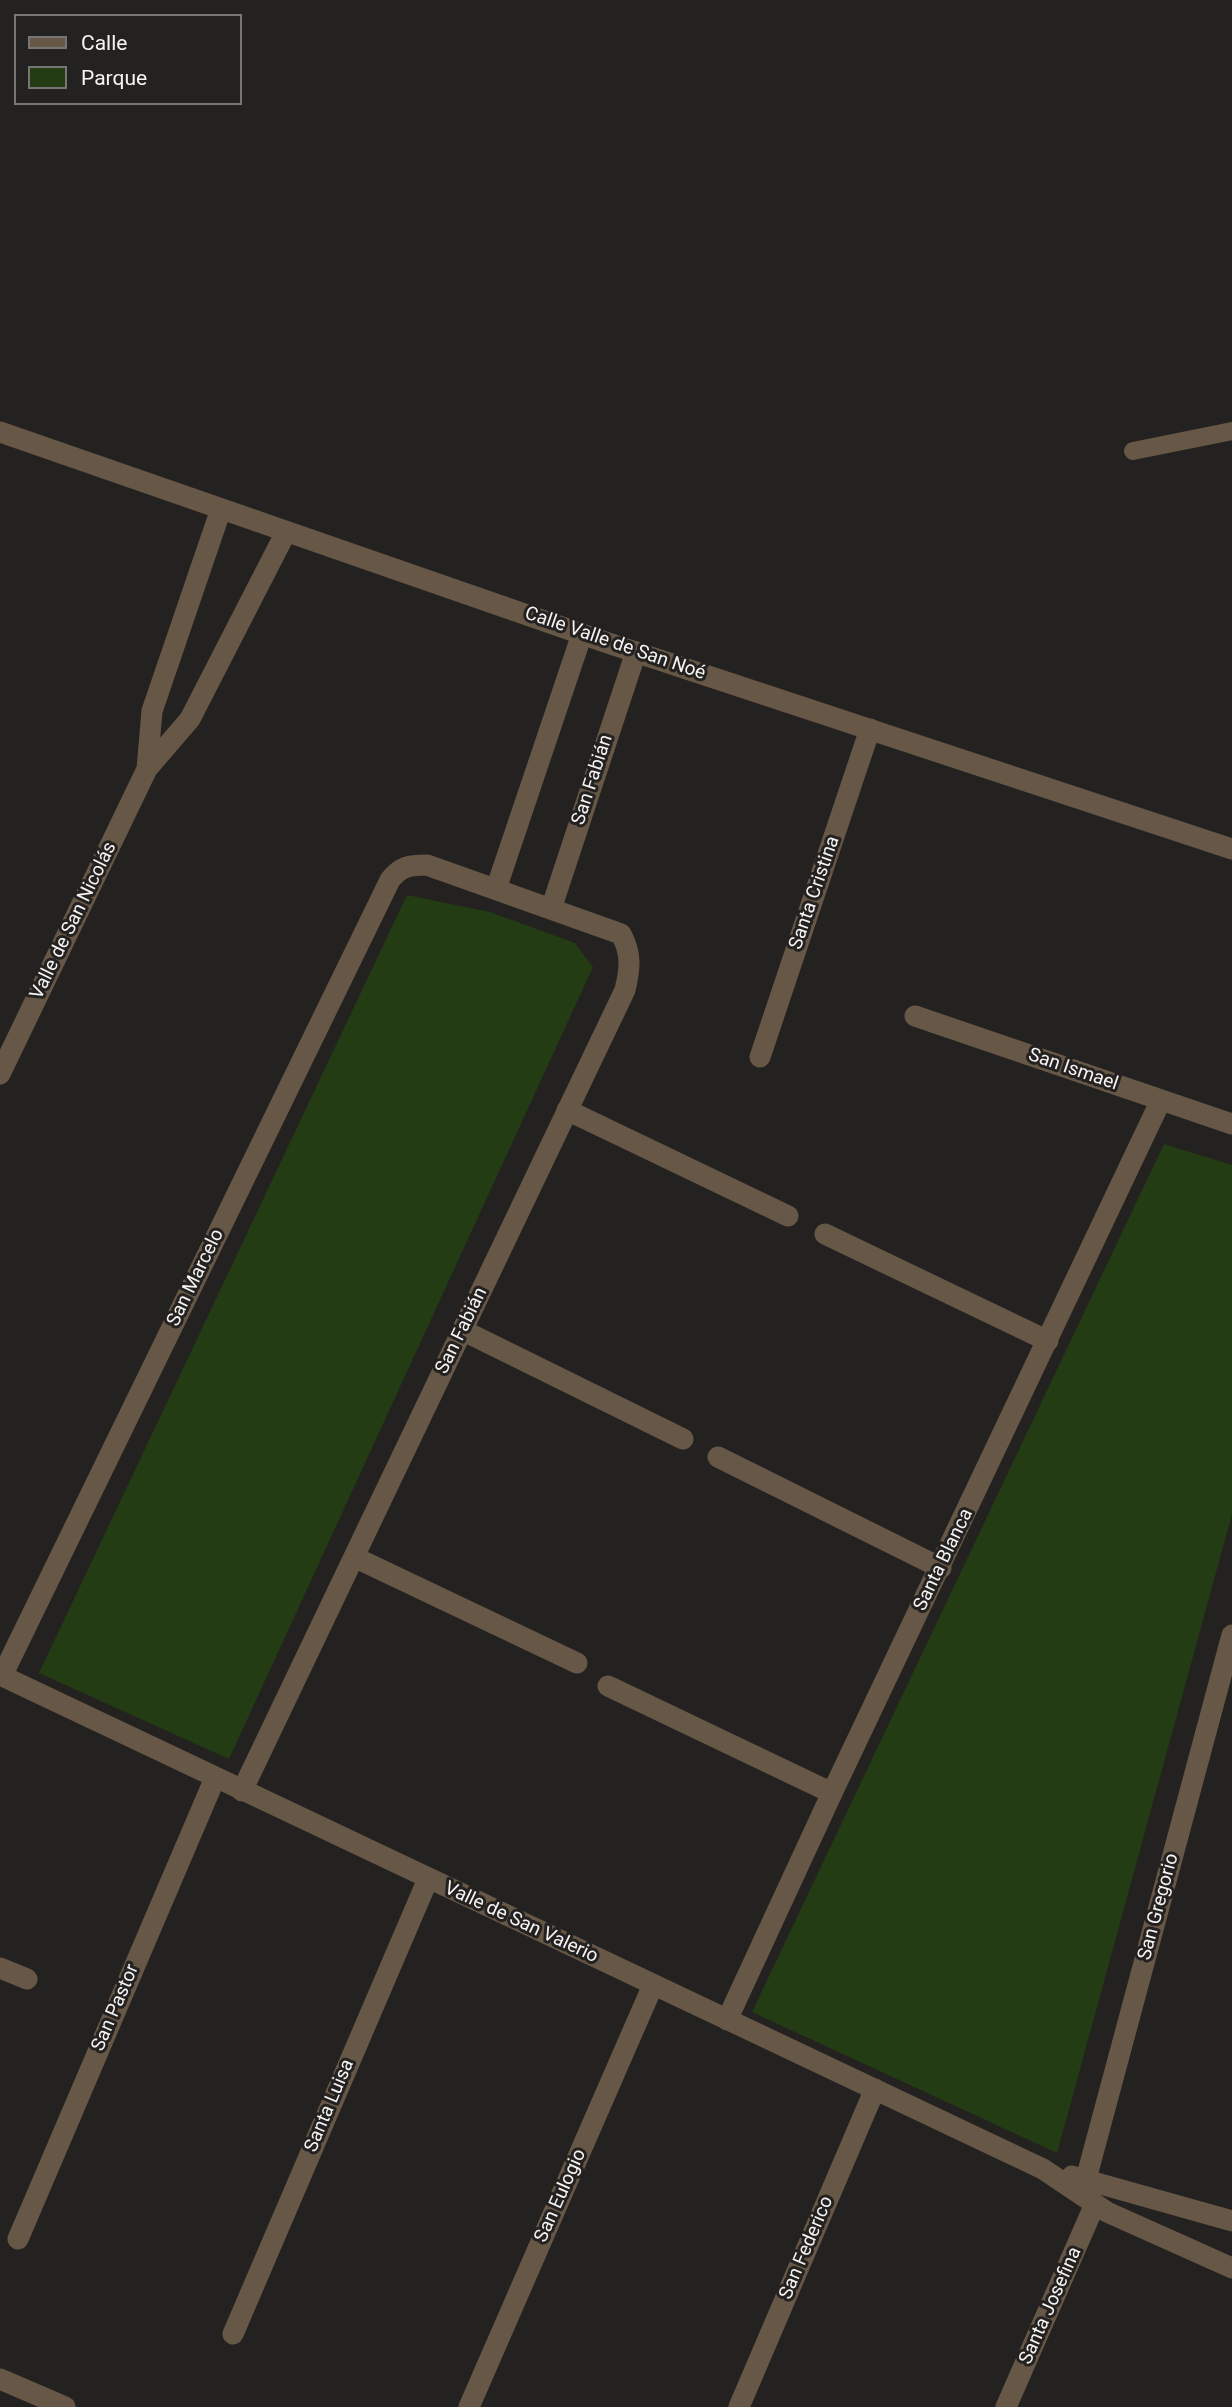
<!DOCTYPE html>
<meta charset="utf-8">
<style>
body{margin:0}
#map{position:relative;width:1232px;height:2407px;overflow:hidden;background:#242220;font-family:Roboto,sans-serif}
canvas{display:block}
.legend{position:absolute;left:14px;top:14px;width:228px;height:91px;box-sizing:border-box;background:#242220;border:2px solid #787674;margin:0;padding:9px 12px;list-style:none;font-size:21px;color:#f6f4f3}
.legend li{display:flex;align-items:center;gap:14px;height:35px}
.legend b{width:35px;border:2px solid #787674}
</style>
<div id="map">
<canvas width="1232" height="2407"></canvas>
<ul class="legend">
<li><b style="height:9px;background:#675746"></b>Calle</li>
<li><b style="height:19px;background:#233c13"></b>Parque</li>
</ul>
</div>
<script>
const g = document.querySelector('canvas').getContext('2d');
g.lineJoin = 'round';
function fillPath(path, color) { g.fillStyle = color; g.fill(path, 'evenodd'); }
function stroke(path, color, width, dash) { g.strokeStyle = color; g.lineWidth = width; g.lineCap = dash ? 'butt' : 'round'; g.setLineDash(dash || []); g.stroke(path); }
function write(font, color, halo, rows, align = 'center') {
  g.font = font + ' Roboto,sans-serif'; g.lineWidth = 6; g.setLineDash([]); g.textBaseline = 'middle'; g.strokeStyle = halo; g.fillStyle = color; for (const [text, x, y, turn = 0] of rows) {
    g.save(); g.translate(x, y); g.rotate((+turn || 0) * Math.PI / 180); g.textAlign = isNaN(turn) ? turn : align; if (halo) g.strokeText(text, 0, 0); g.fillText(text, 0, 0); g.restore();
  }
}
const green = new Path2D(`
 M 407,895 L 490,912 L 575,943 L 593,967 L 229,1759 L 39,1673 Z
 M 1164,1144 L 1232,1165 L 1232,1514 L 1057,2153 L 752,2012 Z`);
const service = new Path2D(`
 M 1133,451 L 1232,431`);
const minor = new Path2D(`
 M 147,769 L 152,711 L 221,509
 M 496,889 L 582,634
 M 551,909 L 636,652
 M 915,1016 L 1232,1124
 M 760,1057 L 870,729
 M 0,1074 L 147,769 L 190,719 L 286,532
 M 567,1110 L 788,1216
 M 825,1234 L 1048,1341
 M 462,1330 L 683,1439
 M 718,1457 L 941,1568
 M 354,1557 L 577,1663
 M 0,1675 L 1043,2169 L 1107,2212 L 1232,2268
 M 2,1676 L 390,880 C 401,866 410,865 427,865 L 621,934 C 632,954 630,969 625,990 L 242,1791
 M 608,1686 L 832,1793
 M 0,1968 L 27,1979
 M 727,2020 L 832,1793 L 1161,1100
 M 1072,2176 L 1232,2221
 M 1086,2179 L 1232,1635
 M 18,2239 L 215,1778
 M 233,2334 L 428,1879
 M 0,2379 L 65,2407
 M 469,2407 L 653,1985
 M 739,2407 L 875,2089
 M 1006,2407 L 1095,2204`);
const tertiary = new Path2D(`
 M 0,432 L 602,641 L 1232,849`);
const streetNames = [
 ["Calle Valle de San Noé",615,644,19],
 ["San Fabián",593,780,-72],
 ["Santa Cristina",815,893,-71],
 ["Valle de San Nicolás",74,921,-64],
 ["San Ismael",1073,1070,19],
 ["San Marcelo",196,1278,-64],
 ["San Fabián",462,1331,-64],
 ["Santa Blanca",944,1560,-64],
 ["San Gregorio",1159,1907,-75],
 ["Valle de San Valerio",521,1923,25],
 ["San Pastor",116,2008,-67],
 ["Santa Luisa",330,2106,-67],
 ["San Eulogio",561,2196,-66],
 ["San Federico",807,2248,-67],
 ["Santa Josefina",1051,2306,-66]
];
fillPath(green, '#233c13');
stroke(service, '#675746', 18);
stroke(minor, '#675746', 21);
stroke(tertiary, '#675746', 21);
write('19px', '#f6f4f3', '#242220', streetNames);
</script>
